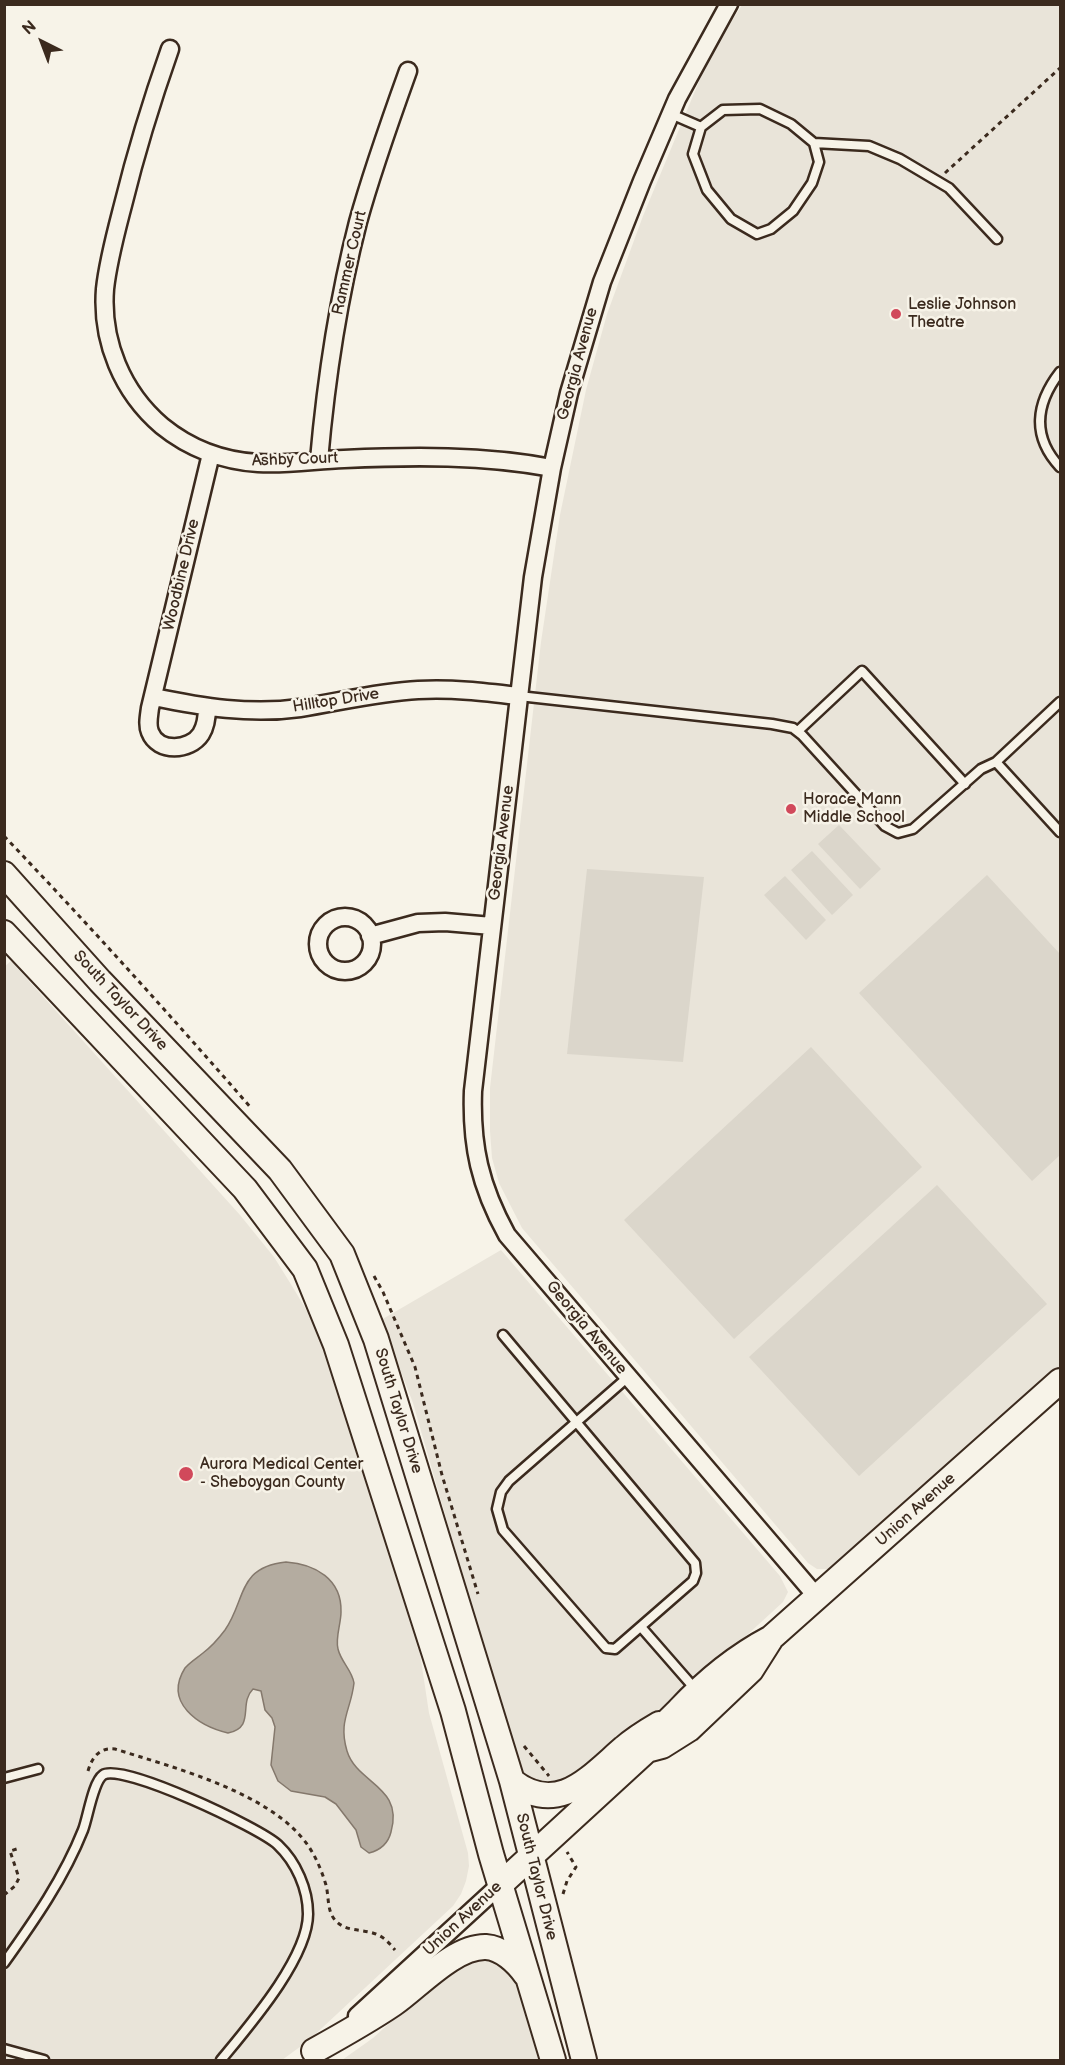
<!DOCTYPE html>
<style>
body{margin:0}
#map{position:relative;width:1065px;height:2065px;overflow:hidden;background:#f7f3e8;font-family:"Balsamiq Sans",sans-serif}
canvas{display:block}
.frame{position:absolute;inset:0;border:6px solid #3b2a1e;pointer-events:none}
.north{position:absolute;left:12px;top:12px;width:60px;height:60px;-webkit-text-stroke:4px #f7f3e8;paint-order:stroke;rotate:318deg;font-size:16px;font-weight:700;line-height:24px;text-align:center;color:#3b2a1e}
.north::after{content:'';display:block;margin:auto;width:21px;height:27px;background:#3b2a1e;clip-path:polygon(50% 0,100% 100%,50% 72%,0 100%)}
</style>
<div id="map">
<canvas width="1065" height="2065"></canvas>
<div class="frame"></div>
<div class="north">N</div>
</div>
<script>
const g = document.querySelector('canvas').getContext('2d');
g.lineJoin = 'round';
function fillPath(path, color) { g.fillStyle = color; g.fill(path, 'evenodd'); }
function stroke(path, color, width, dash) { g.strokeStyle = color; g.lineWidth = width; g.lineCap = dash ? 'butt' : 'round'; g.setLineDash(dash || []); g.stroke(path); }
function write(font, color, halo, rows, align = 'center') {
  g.font = font + ' "Balsamiq Sans",sans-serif'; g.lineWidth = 5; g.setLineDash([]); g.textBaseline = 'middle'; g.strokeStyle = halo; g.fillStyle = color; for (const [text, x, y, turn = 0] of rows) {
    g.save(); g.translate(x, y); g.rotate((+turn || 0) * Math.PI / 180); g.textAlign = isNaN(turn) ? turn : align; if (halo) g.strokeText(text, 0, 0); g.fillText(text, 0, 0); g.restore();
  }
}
const built = new Path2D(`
 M 742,5 L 1060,5 L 1060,1368 L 857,1555 L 848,1562 L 829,1569 L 817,1569 L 808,1563 L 522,1228 L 499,1183 L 492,1158 L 490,1131 L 490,1088 L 541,642 L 560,515 L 586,390 L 607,314 L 643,216 L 700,79 L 718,42 Z
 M 11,961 L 240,1215 L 274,1257 L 292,1286 L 307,1311 L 331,1364 L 385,1529 L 419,1647 L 429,1713 L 468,1853 L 469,1866 L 466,1881 L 461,1894 L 453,1906 L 308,2041 L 282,2060 L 5,2060 L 4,967 Z
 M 501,1250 L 780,1576 L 788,1592 L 783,1602 L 721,1659 L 637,1727 L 588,1771 L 558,1786 L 529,1780 L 520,1768 L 514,1755 L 413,1403 L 381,1320 Z
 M 480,1956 L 501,1962 L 521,1986 L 540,2060 L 342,2060 L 373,2038 L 445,1973 Z`);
const green = new Path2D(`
 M 839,825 L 881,869 L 860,889 L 818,844 Z
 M 812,851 L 853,895 L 832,915 L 791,870 Z
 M 587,869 L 704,877 L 683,1062 L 567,1054 Z
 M 987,875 L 1060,954 L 1060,1155 L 1032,1181 L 859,993 Z
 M 785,876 L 826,920 L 806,940 L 764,895 Z
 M 811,1047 L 922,1167 L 734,1339 L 624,1220 Z
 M 937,1185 L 1047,1304 L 859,1476 L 749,1357 Z`);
const water = new Path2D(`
 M 286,1562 C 315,1564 342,1579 341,1612 C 341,1624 335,1638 338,1649 C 341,1662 352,1670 354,1683 C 351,1710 338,1721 347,1751 C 357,1784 404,1786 391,1832 C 388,1844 381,1850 369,1853 L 361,1847 L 356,1830 L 336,1804 L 325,1797 L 291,1791 L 278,1781 L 271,1765 L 275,1727 L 272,1718 L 265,1710 L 261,1691 L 253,1689 C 238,1704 256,1727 228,1733 C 199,1726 163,1703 185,1668 C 190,1662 197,1658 203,1653 C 211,1647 219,1638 225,1630 C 246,1600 237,1567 286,1562 Z`);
const path = new Path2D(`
 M 945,173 L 1060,68
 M 4,836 C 89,925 171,1016 252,1109
 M 374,1276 L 383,1292 L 415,1367 L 442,1475 L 478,1594
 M 524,1746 L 549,1776
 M 88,1771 C 92,1757 100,1747 115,1749 C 175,1768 273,1793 309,1847 C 317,1859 322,1872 326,1885 C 329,1897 327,1911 335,1920 C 346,1933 364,1928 378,1935 C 385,1938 390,1944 395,1950
 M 563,1894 L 567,1881 L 576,1867 L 567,1852
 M 4,1895 L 15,1886 L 19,1878 L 10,1851 L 20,1848`);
const lane = new Path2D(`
 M 671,114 L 701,127 L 723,110 L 760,109 L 791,124 L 814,143 L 819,162 L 812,183 L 793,211 L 771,229 L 757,234 L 731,219 L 707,190 L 693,154 L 701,127
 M 814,143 L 869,146 L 900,159 L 949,188 L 997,239
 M 1060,372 C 1036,403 1031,436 1060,467
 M 519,696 L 772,724 L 793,728 L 802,735 L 885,826 L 898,833 L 913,829 L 981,769 L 996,762 L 1060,702
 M 798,731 L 862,671 L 965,784
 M 996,762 L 1060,832
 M 503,1335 L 695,1563 L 696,1573 L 693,1581 L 615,1649 L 606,1648 L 503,1530 L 497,1509 L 501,1492 L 509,1481 C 549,1446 589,1411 628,1377
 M 641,1627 L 696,1690
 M 4,1778 L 38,1769
 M 4,1963 C 34,1921 64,1878 83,1830 C 88,1817 93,1782 103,1775 C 121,1762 260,1828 278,1845 C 296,1862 308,1889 308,1914 C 308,1958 249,2026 221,2060
 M 4,2049 L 44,2060`);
const street = new Path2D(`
 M 729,4 L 677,99 L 642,181 L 602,282 L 569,393 L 552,468 L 533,577 L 473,1091 C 471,1146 480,1186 507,1235 L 817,1597
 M 170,49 C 152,100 136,152 123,205 C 116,232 108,261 105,289 C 101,341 122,392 162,426 C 189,448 223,461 258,463 C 286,465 316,460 344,459 C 412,456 484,455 552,468
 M 319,460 C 326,380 338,300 358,222 C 372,171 390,121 408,71
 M 154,697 C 202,707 250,715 300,708 C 339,702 378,692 418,690 C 452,688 485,692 519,696
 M 207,707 C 207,717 206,726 201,734 C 190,751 158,753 150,732 C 147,725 149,716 150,708 L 211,454
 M318 944a27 27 0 1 1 54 0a27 27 0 1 1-54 0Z
 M 370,936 L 418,923 L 445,922 L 492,926
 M 357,2016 L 501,1884`);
const secondary = new Path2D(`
 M 4,874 L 100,981 L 280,1170 L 342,1254 L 376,1339 L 512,1781 L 584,2060
 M 4,933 L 245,1189 L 305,1269 L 336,1345 L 453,1711 L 491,1854 L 553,2060
 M 647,1750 L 662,1746 L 689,1729 L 751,1670 L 770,1640
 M 512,1781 C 558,1817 590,1777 624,1748 C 635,1738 647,1731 659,1724
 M 501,1884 L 647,1750 C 655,1734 666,1722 679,1710 C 706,1681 735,1657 771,1638 L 1060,1381
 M 314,2051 C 341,2036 368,2021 393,2004 C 418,1987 454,1946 486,1947 C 502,1948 517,1962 526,1975`);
const markers = [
 [896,314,6,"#d1495b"],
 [791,809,6,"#d1495b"],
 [186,1474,8,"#d1495b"]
];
const streetNames = [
 ["Rammer Court",350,263,-77],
 ["Georgia Avenue",578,364,-75],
 ["Ashby Court",295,460,-2],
 ["Woodbine Drive",182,575,-77],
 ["Hilltop Drive",336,701,-9],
 ["Georgia Avenue",502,843,-83],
 ["South Taylor Drive",120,1001,47],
 ["Georgia Avenue",586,1328,50],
 ["South Taylor Drive",398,1411,73],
 ["Union Avenue",916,1510,-42],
 ["South Taylor Drive",536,1877,76],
 ["Union Avenue",463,1919,-43]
];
const poiNames = [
 ["Leslie Johnson",908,305],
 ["Theatre",908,323],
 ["Horace Mann",803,800],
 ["Middle School",803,818],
 ["Aurora Medical Center",200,1465],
 ["- Sheboygan County",200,1483]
];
fillPath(built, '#e9e4d9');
fillPath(green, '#dbd6cb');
fillPath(water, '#b4aca0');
stroke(water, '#84786c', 1.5);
stroke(lane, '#3b2a1e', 13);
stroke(street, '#3b2a1e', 21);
stroke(secondary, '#3b2a1e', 28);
stroke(path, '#3b2a1e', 3, [4.5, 4.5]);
stroke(lane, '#f7f3e8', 8);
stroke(street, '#f7f3e8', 16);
stroke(secondary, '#f7f3e8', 24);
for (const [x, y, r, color] of markers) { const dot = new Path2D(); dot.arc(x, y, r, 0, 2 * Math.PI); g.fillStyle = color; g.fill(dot); stroke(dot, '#f7f3e8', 2); }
write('16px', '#3b2a1e', '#f7f3e8', streetNames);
write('16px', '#3b2a1e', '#f7f3e8', poiNames, 'left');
</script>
